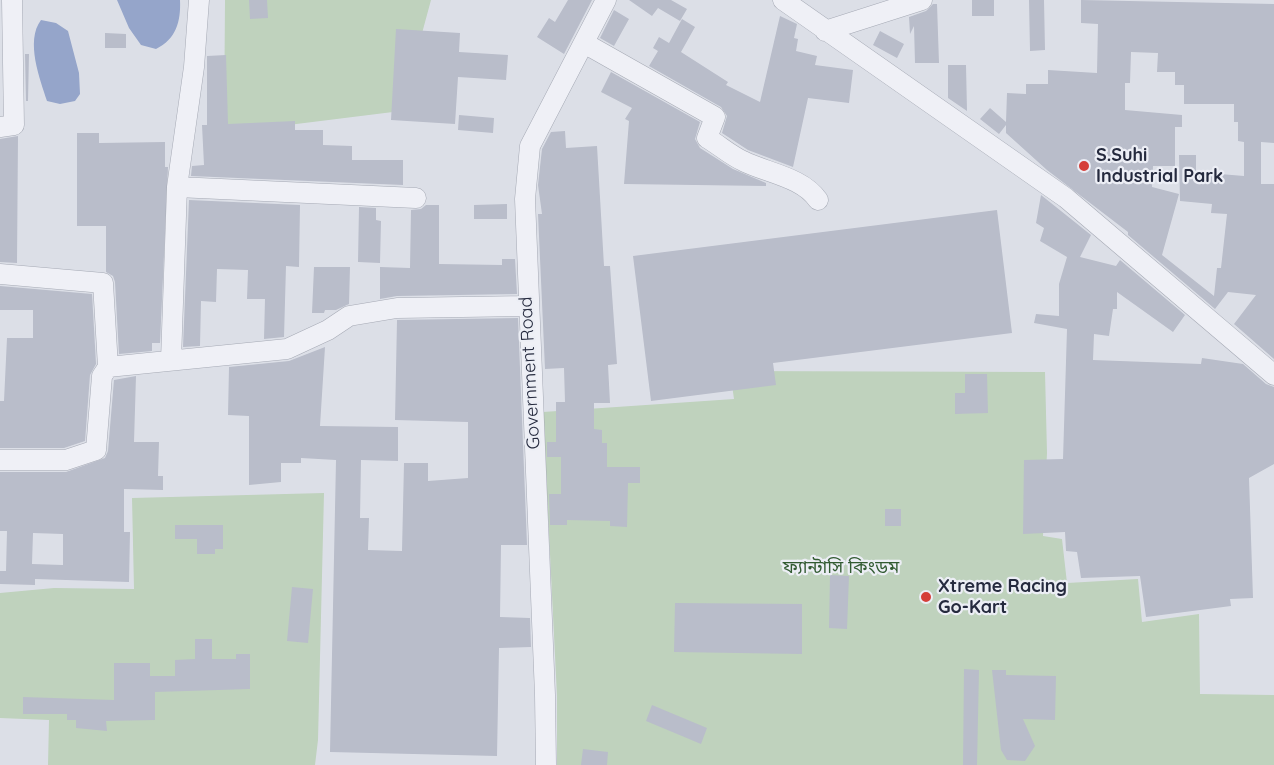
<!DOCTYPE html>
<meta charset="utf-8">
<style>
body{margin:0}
canvas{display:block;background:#dcdfe7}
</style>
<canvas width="1274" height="765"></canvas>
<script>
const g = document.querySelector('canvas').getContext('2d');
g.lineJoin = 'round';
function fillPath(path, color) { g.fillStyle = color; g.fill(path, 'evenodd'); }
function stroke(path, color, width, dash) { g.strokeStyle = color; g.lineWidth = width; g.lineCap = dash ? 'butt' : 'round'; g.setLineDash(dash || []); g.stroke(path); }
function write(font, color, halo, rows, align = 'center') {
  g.font = font + ' Quicksand,"Noto Sans Bengali",sans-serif'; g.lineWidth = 4.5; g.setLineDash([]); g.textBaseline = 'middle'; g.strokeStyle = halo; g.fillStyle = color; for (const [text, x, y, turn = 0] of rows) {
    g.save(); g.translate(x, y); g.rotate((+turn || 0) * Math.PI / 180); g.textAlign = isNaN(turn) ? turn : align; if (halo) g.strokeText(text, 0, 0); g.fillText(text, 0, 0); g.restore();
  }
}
const green = new Path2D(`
 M 225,0 L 431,0 L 401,111 L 224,133 Z
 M 730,371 L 1045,372 L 1047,453 L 1043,536 L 1062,539 L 1067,583 L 1138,579 L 1142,622 L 1199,614 L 1200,694 L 1274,695 L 1274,765 L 557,765 L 557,696 L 543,412 L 734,399 Z
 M 324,493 L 318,740 L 315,765 L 48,765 L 49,720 L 0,718 L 0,593 L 54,588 L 134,589 L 132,498 Z`);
const water = new Path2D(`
 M 117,0 L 180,0 C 181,22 176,39 156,49 L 141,45 L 129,28 Z
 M 41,20 L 56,23 L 68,31 L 79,73 L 80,94 L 75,101 L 60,104 L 47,101 C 40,79 25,41 41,20 Z`);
const building = new Path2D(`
 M 249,0 L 267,0 L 268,18 L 250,19 Z
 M 568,0 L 592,0 L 564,54 L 537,37 L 549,18 L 555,22 Z
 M 629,0 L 671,0 L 687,9 L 680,21 L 658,8 L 652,16 Z
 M 972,0 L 994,0 L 994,16 L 972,16 Z
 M 1029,0 L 1044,0 L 1045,50 L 1030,51 Z
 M 1081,0 L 1274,4 L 1274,143 L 1261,142 L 1261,184 L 1274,184 L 1274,359 L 1234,324 L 1256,295 L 1228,292 L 1215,309 L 1128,235 L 1128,232 L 1047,170 L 1006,133 L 1006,125 L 999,134 L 980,119 L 990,108 L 1006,122 L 1007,93 L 1026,94 L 1026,84 L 1048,84 L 1048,70 L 1097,73 L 1098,24 L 1081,23 ZM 1131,52 L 1158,53 L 1157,72 L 1175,72 L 1175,85 L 1184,85 L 1184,104 L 1234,104 L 1234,122 L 1238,122 L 1238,141 L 1244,142 L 1244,176 L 1196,172 L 1196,155 L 1179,155 L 1180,201 L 1212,204 L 1211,213 L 1227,214 L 1221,268 L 1217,268 L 1214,296 L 1162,255 L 1179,194 L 1152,187 L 1153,166 L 1175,166 L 1175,127 L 1182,127 L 1182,115 L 1125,110 L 1125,83 L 1130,83 Z
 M 933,4 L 937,4 L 939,63 L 915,63 L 914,26 L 910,34 L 909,17 L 926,11 Z
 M 614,10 L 629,19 L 614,46 L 600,38 Z
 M 780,16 L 797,24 L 794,38 L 798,39 L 796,51 L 817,56 L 815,65 L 853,70 L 849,103 L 808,98 L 793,167 L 748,150 L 722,133 L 727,116 L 721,107 L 649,66 L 658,51 L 653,48 L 659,37 L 669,43 L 682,19 L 695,27 L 681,52 L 728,82 L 726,85 L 760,102 Z
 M 396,29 L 460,33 L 459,52 L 508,55 L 506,80 L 458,77 L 455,124 L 391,120 Z
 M 880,31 L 904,44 L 897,58 L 873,45 Z
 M 105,33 L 126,34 L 126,48 L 105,48 Z
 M 25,54 L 29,54 L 28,101 L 26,101 Z
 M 226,55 L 228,124 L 295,121 L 295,130 L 323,130 L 323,145 L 352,146 L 352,160 L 403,160 L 403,185 L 191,176 L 192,166 L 204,165 L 202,125 L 207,125 L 207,56 Z
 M 948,65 L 966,65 L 967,111 L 948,98 Z
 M 611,72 L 700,122 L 695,139 L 700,148 L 733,169 L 766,183 L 766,186 L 624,184 L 629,121 L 625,119 L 632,108 L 601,92 Z
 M 459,115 L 494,118 L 493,133 L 458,130 Z
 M 565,131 L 566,148 L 597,146 L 604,266 L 610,266 L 617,364 L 608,365 L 610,403 L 594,403 L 594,429 L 602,430 L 602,443 L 607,443 L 607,467 L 640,467 L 640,483 L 628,483 L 627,527 L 610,526 L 610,521 L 567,520 L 567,525 L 550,525 L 549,494 L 561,494 L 561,457 L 547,457 L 547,442 L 556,442 L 556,402 L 565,402 L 564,368 L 545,369 L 538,214 L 542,214 L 538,185 L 542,149 L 551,132 Z
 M 77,133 L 99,133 L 99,143 L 165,142 L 165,167 L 168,167 L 160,343 L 152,343 L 152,351 L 119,354 L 115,282 L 113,276 L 106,272 L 106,226 L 77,226 Z
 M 18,136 L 17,263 L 0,262 L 0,139 Z
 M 1041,195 L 1091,235 L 1080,257 L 1116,266 L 1120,260 L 1185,315 L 1173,332 L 1117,292 L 1117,309 L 1113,309 L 1109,336 L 1094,334 L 1093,360 L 1201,364 L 1202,358 L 1243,364 L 1266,384 L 1274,387 L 1274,464 L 1249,478 L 1253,598 L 1230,599 L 1231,606 L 1146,617 L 1140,576 L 1081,578 L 1077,552 L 1066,551 L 1065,532 L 1023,534 L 1024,460 L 1063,459 L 1067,329 L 1034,323 L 1036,314 L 1059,316 L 1059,284 L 1067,257 L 1040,241 L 1044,228 L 1036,223 Z
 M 189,200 L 300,205 L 299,267 L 286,266 L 284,337 L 264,339 L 265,299 L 247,299 L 248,270 L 217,269 L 216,302 L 201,301 L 200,346 L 183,347 Z
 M 507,204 L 507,219 L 474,219 L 474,205 Z
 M 426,205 L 439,205 L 439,264 L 502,265 L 502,259 L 515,259 L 517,294 L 397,296 L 380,299 L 380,267 L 410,268 L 411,210 L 421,209 Z
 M 359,207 L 376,208 L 376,220 L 381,221 L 380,263 L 358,262 Z
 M 997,210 L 1012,333 L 773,363 L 776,385 L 651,401 L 633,256 Z
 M 314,267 L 350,267 L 349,304 L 336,310 L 325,310 L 324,313 L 312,313 Z
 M 0,286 L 92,294 L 96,364 L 90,375 L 85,441 L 64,448 L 0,448 L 0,401 L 4,401 L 7,338 L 33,338 L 33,310 L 0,310 Z
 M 518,318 L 527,545 L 501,545 L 500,617 L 530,618 L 531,647 L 499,648 L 497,756 L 330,752 L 336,460 L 301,458 L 301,463 L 281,463 L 281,482 L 249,485 L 249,416 L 228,415 L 229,367 L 289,361 L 325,347 L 320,426 L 398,427 L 398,461 L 361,460 L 360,518 L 369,518 L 368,550 L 402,551 L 404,463 L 428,463 L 428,481 L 468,478 L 468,422 L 395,420 L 397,320 Z
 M 965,374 L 987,374 L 988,413 L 955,414 L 955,393 L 965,393 Z
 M 136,376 L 134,442 L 159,442 L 158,476 L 163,476 L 163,490 L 124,489 L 124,532 L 130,532 L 129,582 L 35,579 L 35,585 L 0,584 L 0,571 L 6,571 L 7,531 L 0,531 L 0,472 L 66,472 L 105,458 L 108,451 L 114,380 ZM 33,533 L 63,534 L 63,565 L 32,564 Z
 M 885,509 L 901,509 L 901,526 L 885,526 Z
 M 175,525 L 223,525 L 223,549 L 215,549 L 215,554 L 197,554 L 197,539 L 175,539 Z
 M 830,575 L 849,576 L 847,629 L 829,628 Z
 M 292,587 L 313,589 L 308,643 L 287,641 Z
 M 675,603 L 802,604 L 802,654 L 674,652 Z
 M 195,639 L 212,639 L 212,659 L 236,659 L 236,654 L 250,654 L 250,689 L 155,692 L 155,720 L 106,721 L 107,731 L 76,728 L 76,720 L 67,720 L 67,714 L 23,714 L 23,697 L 114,700 L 114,663 L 150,663 L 150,676 L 175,676 L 175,660 L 195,659 Z
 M 964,669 L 979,670 L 977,765 L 963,765 Z
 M 992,670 L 1006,670 L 1006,675 L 1056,676 L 1055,720 L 1023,719 L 1035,746 L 1025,761 L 1007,760 L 1001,750 Z
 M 652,705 L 707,728 L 701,744 L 646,721 Z
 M 583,749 L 608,752 L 607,765 L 581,765 Z`);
const minor = new Path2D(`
 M 783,0 L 1066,198 L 1274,375
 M 825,31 L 922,0
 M 584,43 L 715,117 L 707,138 C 719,145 730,155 743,161 C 767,173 802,177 818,200
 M 0,127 L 14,125 L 12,0
 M 177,187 L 416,198
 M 0,274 L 103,283 L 108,367
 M 171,360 L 177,187 L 194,67 L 199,0
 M 0,460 L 66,460 L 96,450 L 102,376 L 108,367 L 287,349 L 328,330 L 349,316 L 397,308 L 527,306
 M 546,765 L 545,695 L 525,199 L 530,146 L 606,0`);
const markers = [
 [1084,166,6,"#d53e39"],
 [926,597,6,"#d53e39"]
];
const poiNames = [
 ["S.Suhi",1096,156],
 ["Industrial Park",1096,177],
 ["Xtreme Racing",938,587],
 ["Go-Kart",938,608]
];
const streetNames = [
 ["Government Road",530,373,-93]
];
const parkNames = [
 ["ফ্যান্টাসি কিংডম",841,568]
];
fillPath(green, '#bfd2bd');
fillPath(water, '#95a5ca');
fillPath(building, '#b9bdca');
stroke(minor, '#a5a9b4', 21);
stroke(minor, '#eff0f6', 20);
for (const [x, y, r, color] of markers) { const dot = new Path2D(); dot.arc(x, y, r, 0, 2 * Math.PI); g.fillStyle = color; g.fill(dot); stroke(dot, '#eceef5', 2); }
write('bold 18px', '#252a3e', '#eceef5', poiNames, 'left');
write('18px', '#252a3e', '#eceef5', streetNames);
write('18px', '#325b32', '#eceef5', parkNames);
</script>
